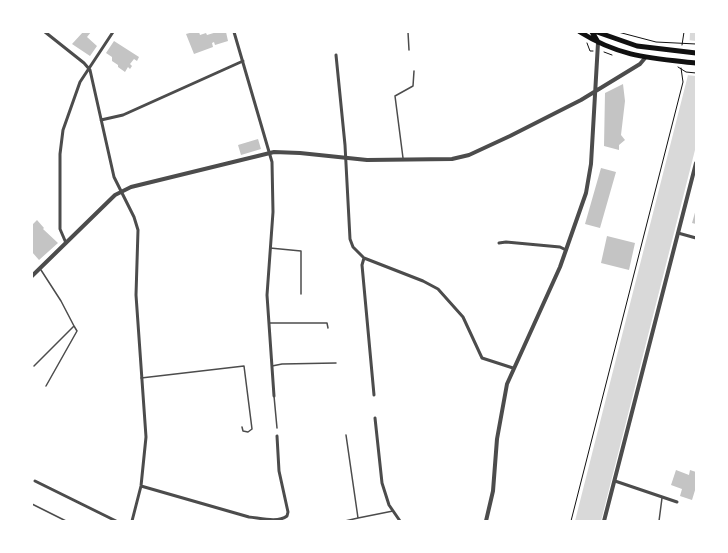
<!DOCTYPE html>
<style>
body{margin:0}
#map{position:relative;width:728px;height:553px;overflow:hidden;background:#fff;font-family:"PT Sans",sans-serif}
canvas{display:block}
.frame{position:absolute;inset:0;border:33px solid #fff;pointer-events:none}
</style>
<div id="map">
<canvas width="728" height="553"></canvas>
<div class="frame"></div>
</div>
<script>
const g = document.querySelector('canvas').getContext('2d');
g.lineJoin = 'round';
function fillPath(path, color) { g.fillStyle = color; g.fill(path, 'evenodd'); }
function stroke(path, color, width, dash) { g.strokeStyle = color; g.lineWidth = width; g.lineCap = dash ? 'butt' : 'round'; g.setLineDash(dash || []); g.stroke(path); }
const water = new Path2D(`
 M 690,32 L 696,32 L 696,146 L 601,521 L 575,521 L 688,75 Z`);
const pier = new Path2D(`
 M 688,40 L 696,41 L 696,76 L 686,75 Z`);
const building = new Path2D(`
 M 83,32 L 91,32 L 87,37 L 97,46 L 90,56 L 72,44 Z
 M 193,32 L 199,32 L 200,35 L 206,33 L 207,35 L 217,32 L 226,32 L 228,41 L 215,45 L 214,42 L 212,43 L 213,47 L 194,54 L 186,34 Z
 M 114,41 L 139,57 L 137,61 L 134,59 L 130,64 L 132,66 L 130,69 L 128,67 L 125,72 L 118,67 L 118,65 L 112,61 L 112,57 L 106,53 Z
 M 623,84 L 625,101 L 621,135 L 625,140 L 619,145 L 619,150 L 604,146 L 605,93 Z
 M 258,139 L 261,149 L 241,155 L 238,145 Z
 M 601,168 L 616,172 L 600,228 L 585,224 Z
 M 696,209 L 696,224 L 692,223 Z
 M 37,220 L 44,228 L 43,229 L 58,243 L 39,260 L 32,252 L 32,225 Z
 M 607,236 L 635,243 L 629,270 L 601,263 Z
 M 676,470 L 689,475 L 690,470 L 696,472 L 696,487 L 692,500 L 680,496 L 682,489 L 671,485 Z`);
const path = new Path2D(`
 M 618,32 L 656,42 L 696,44
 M 587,43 L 590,51 L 593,51
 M 682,45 L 684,32
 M 604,52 L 612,55
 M 678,67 L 686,72 L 696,73
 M 571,521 L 683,82 L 681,68`);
const service = new Path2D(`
 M 408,32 L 409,50
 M 403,158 L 395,96 L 413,86 L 414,71
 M 270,248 L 301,251 L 301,294
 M 270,323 L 327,323 L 328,328
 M 34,366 L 74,326 L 61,301 L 41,270
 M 272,366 L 282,364 L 336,363
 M 141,378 L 244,366 L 252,429 L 248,432 L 243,431 L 242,427
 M 46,386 L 77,331 L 74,326
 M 274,396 L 277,428
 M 346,435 L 358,518 L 393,511
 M 32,504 L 66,521
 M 345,521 L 358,518
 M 659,521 L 662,498`);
const minor = new Path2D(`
 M 45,32 L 84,63 L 90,70 L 114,177 L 134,217 L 138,230 L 136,295 L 146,437 L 141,486 L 132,521
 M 234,32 L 272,162 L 273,212 L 267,295 L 274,396
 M 336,55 L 345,145 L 350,239 L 353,247 L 364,258 L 423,281 L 438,289 L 463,317 L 482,358 L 513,368
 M 101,120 L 123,115 L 243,61
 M 678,233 L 696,238
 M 66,243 L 60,229 L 60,154 L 63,130 L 80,82 L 113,32
 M 499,243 L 506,242 L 560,247 L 566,250
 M 364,258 L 362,265 L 374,395
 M 375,418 L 382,483 L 389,505 L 400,521
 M 35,481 L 116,521
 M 615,481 L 677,502
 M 141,486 L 249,517 C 260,518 278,523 287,516 L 288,512 L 279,471 L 277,436`);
const tertiary = new Path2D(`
 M 32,276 L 115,195 L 131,187 L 274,152 L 300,153 L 367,160 L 452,159 L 469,155 L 510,136 L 581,100 L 640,64 L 645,58
 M 486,521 L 493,491 L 497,439 L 507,384 L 560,267 L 586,193 L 591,164 L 598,43
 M 604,521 L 696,163`);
const primary = new Path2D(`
 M 580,32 C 620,57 650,58 696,63
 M 592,32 L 598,42
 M 597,32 L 637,46 L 696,53`);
fillPath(water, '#d9d9d9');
fillPath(pier, '#fff');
fillPath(building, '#c4c4c4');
stroke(path, '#111', 1);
stroke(service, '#4c4c4c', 1.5);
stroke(minor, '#4c4c4c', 3);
stroke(tertiary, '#4c4c4c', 4);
stroke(primary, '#111', 5);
</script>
